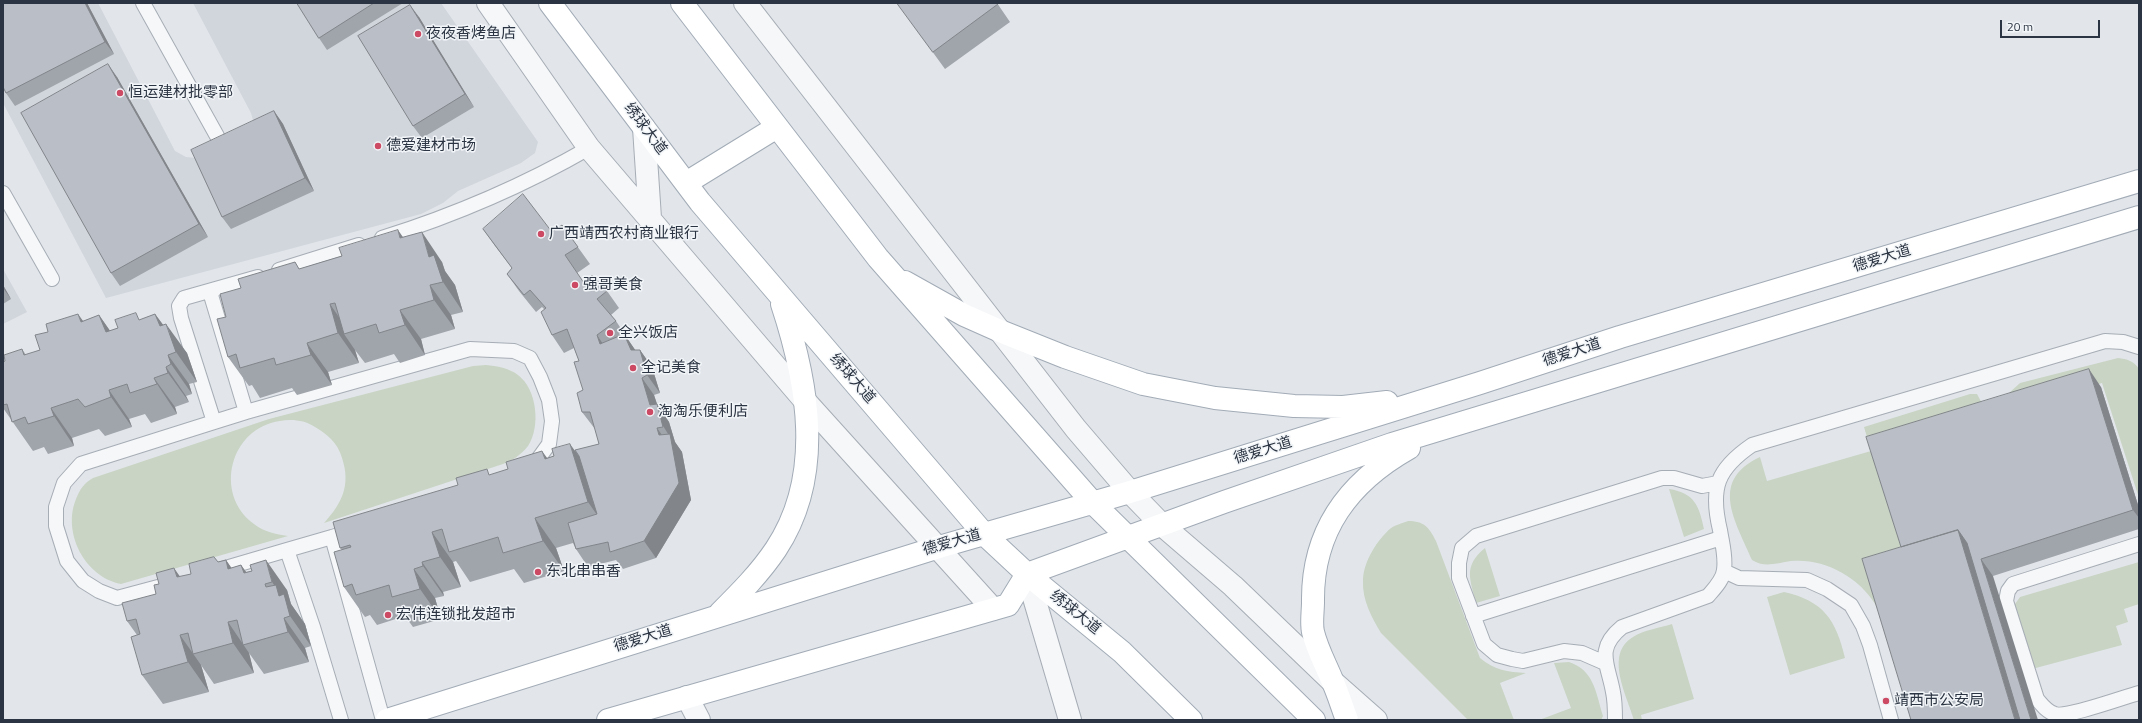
<!DOCTYPE html>
<meta charset="utf-8">
<style>
body{margin:0}
#map{position:relative;width:2142px;height:723px;overflow:hidden;background:#e2e6eb;font-family:"Titillium Web",sans-serif}
canvas{display:block}
.frame{position:absolute;inset:0;border:4px solid #2b3442;pointer-events:none}
.scale{position:absolute;left:2000px;top:20px;width:100px;height:18px;box-sizing:border-box;border:2px solid #2b3442;border-top:0;padding-left:5px;font-size:12px;line-height:14px;white-space:nowrap;color:#2b3442;-webkit-text-stroke:3px #f2f5f8;paint-order:stroke}
</style>
<div id="map">
<canvas width="2142" height="723"></canvas>
<div class="frame"></div>
<div class="scale">20 m</div>
</div>
<script>
const g = document.querySelector('canvas').getContext('2d');
g.lineJoin = 'round';
function fillPath(path, color) { g.fillStyle = color; g.fill(path, 'evenodd'); }
function stroke(path, color, width, dash) { g.strokeStyle = color; g.lineWidth = width; g.lineCap = dash ? 'butt' : 'round'; g.setLineDash(dash || []); g.stroke(path); }
function write(font, color, halo, rows, align = 'center') {
  g.font = font + ' "Titillium Web","Noto Sans SC",sans-serif'; g.lineWidth = 3; g.setLineDash([]); g.textBaseline = 'middle'; g.strokeStyle = halo; g.fillStyle = color; for (const [text, x, y, turn = 0] of rows) {
    g.save(); g.translate(x, y); g.rotate((+turn || 0) * Math.PI / 180); g.textAlign = isNaN(turn) ? turn : align; if (halo) g.strokeText(text, 0, 0); g.fillText(text, 0, 0); g.restore();
  }
}
const built = new Path2D(`
 M 3,3 L 98,3 L 175,151 L 186,157 L 197,158 L 254,124 L 251,113 L 193,3 L 441,3 L 538,142 L 535,153 L 521,163 L 458,191 L 443,203 L 421,214 L 106,298 L 3,103 Z
 M 3,269 L 27,312 L 3,324 Z`);
const green = new Path2D(`
 M 2118,358 C 2127,359 2134,361 2139,369 L 2139,498 L 2102,383 L 2013,411 L 2009,393 L 2020,383 Z
 M 486,365 C 497,366 509,368 518,375 C 537,389 541,427 528,446 C 521,455 513,460 503,464 L 324,523 C 342,503 351,485 342,458 C 338,443 327,434 315,427 C 304,420 292,419 280,421 C 230,428 213,494 254,524 C 264,532 276,534 288,536 L 121,584 C 85,577 62,533 76,499 C 80,489 84,483 93,478 L 269,419 L 473,366 Z
 M 1970,394 L 1977,394 L 1985,409 L 1914,577 L 1885,633 C 1882,624 1880,613 1875,604 C 1858,576 1823,558 1791,561 C 1777,563 1764,568 1752,560 C 1736,522 1708,481 1760,457 L 1767,481 L 1871,451 L 1864,427 Z
 M 1669,489 C 1695,493 1699,506 1704,529 L 1684,537 Z
 M 1408,521 C 1424,521 1429,527 1436,541 L 1480,658 C 1494,670 1508,672 1526,673 L 1500,683 L 1514,720 L 1468,720 L 1381,633 C 1372,618 1362,600 1363,581 C 1363,562 1377,540 1391,528 C 1395,525 1403,523 1408,521 Z
 M 1485,548 L 1500,596 L 1476,603 C 1470,579 1463,566 1485,548 Z
 M 2139,562 L 2139,604 L 2124,609 L 2128,622 L 2116,626 L 2122,645 L 2032,669 L 2014,611 L 2015,604 L 2020,597 Z
 M 1784,592 C 1824,601 1836,620 1845,658 L 1790,675 L 1767,597 Z
 M 1672,624 L 1694,699 L 1641,715 L 1642,720 L 1634,720 C 1627,696 1604,654 1633,637 C 1644,630 1659,628 1672,624 Z
 M 1569,662 C 1594,670 1596,693 1603,716 L 1601,720 L 1539,720 L 1571,708 L 1554,663 Z`);
const service = new Path2D(`
 M 143,3 L 217,136
 M 3,193 L 52,279
 M 382,238 C 455,215 523,186 589,148
 M 279,270 L 359,245
 M 210,292 L 246,412 L 470,349 L 514,351 L 530,358 L 540,377 L 549,400 L 552,421 L 549,444 L 536,462 L 529,465
 M 214,422 L 246,412
 M 354,530 L 332,537 L 383,720
 M 2139,544 L 2013,584 L 2008,591 L 2006,601 L 2037,699 C 2042,705 2047,712 2055,714 C 2067,718 2124,697 2139,693
 M 287,550 L 332,537
 M 1724,571 L 1739,578 L 1807,580 L 1827,589 L 1851,605 L 1863,626 L 1870,645 L 1891,720
 M 212,572 L 287,550 L 313,627 L 341,720
 M 173,583 L 117,598 L 99,591 L 83,581 L 67,561 L 56,526 L 56,507 L 64,483 L 81,464 L 214,422 L 181,318 L 179,306 L 184,298 L 258,277
 M 1473,616 L 1721,538
 M 1605,663 L 1582,653 L 1564,651 L 1523,661 L 1512,659 L 1497,655 L 1484,644 L 1459,578 L 1459,563 L 1462,548 L 1476,536 L 1662,478 L 1674,478 L 1702,486 L 1718,483
 M 1615,720 C 1615,711 1615,701 1613,692 C 1608,664 1595,649 1622,627 L 1708,596 C 1714,589 1723,580 1724,570 C 1726,556 1722,543 1720,530 C 1710,488 1717,469 1752,445 L 2105,341 L 2123,342 L 2139,347`);
const minor = new Path2D(`
 M 488,3 L 589,148 L 806,402 L 993,609
 M 745,3 L 1076,429 L 1130,492 L 1162,525 L 1233,586 L 1333,682 L 1376,720
 M 644,128 L 650,218
 M 687,697 L 699,720`);
const tertiary = new Path2D(`
 M 1027,574 L 1070,720`);
const primary = new Path2D(`
 M 550,3 L 700,202 L 984,534 L 1027,574 L 1122,652 L 1191,720
 M 682,3 L 878,258 L 1093,503 L 1314,720
 M 686,183 L 777,127
 M 905,282 L 964,315 L 1000,331 L 1065,357 L 1143,384 L 1215,398 L 1294,406 L 1343,407 L 1387,402
 M 720,613 C 740,593 760,573 776,549 C 825,475 808,383 782,304
 M 387,720 L 939,547 L 1130,492 L 1480,383 L 1620,337 L 2139,181
 M 608,720 L 1008,605 L 1027,574 L 1224,502 L 1392,444 L 2139,217
 M 1347,720 C 1342,707 1338,693 1332,680 C 1326,665 1317,649 1313,632 C 1311,623 1313,611 1313,602 C 1312,530 1349,482 1409,448`);
const wall = new Path2D(`
 M 3,3 L 87,3 L 114,54 L 15,106 L 6,93 Z
 M 297,3 L 403,3 L 327,50 L 319,38 Z
 M 897,3 L 997,3 L 1010,22 L 945,69 Z
 M 419,17 L 474,107 L 422,138 L 413,126 Z
 M 117,77 L 208,237 L 120,286 L 111,273 Z
 M 274,111 L 283,124 L 314,191 L 231,229 L 222,217 Z
 M 562,225 L 590,264 L 577,273 L 584,283 L 607,291 L 619,308 L 611,315 L 616,321 L 635,350 L 640,350 L 652,367 L 660,393 L 654,395 L 657,404 L 669,422 L 675,442 L 682,452 L 691,500 L 656,558 L 623,569 L 616,560 L 588,567 L 576,549 L 573,543 L 556,548 L 564,571 L 524,583 L 514,569 L 470,582 L 456,561 L 453,562 L 461,587 L 443,592 L 444,596 L 435,598 L 441,619 L 413,627 L 405,616 L 377,625 L 370,615 L 365,617 L 344,587 L 342,550 L 340,548 L 491,475 L 547,458 L 599,444 L 595,429 L 582,412 L 583,390 L 579,361 L 574,348 L 564,353 L 552,335 L 544,309 L 542,307 L 536,312 L 519,291 L 507,274 L 512,268 L 495,246 L 483,229 L 552,232 Z
 M 403,237 L 442,262 L 445,271 L 455,285 L 463,312 L 451,315 L 455,329 L 421,339 L 425,355 L 400,363 L 394,354 L 365,363 L 355,350 L 359,363 L 328,372 L 332,385 L 297,395 L 292,388 L 260,398 L 252,385 L 249,386 L 228,357 L 226,317 L 241,288 L 295,262 L 299,269 Z
 M 3,285 L 11,299 L 3,304 Z
 M 155,314 L 163,325 L 187,353 L 197,382 L 189,384 L 192,394 L 186,396 L 189,402 L 175,407 L 177,414 L 151,423 L 145,414 L 129,419 L 132,427 L 105,436 L 99,429 L 72,438 L 74,446 L 48,454 L 44,447 L 33,451 L 3,408 L 3,362 L 5,361 L 22,349 L 26,355 L 40,350 L 83,321 L 99,315 L 110,331 Z
 M 2101,387 L 2139,508 L 2139,529 L 1993,576 L 1901,547 Z
 M 214,557 L 218,562 L 226,560 L 231,568 L 241,565 L 246,572 L 252,571 L 287,590 L 291,604 L 305,624 L 311,646 L 305,648 L 309,662 L 264,674 L 249,653 L 254,673 L 214,684 L 201,665 L 209,692 L 163,704 L 142,675 L 137,635 L 127,621 L 156,594 L 159,584 L 180,577 L 191,574 Z`);
const shadedWall = new Path2D(`
 M 85,3 L 87,3 L 114,54 L 105,42 Z
 M 410,5 L 419,17 L 474,107 L 465,94 Z
 M 108,64 L 117,77 L 208,237 L 199,224 Z
 M 274,111 L 283,124 L 314,191 L 305,178 Z
 M 398,230 L 419,260 L 400,238 Z
 M 422,232 L 442,262 L 445,271 L 455,285 L 463,312 L 443,282 L 429,257 Z
 M 3,285 L 11,299 L 3,288 Z
 M 430,285 L 451,315 L 455,329 L 434,300 Z
 M 330,304 L 349,332 L 344,334 L 355,350 L 359,363 L 338,333 Z
 M 400,310 L 421,339 L 425,355 L 405,325 Z
 M 78,314 L 99,343 L 81,322 Z
 M 155,314 L 170,334 L 166,324 L 187,353 L 197,382 L 176,352 L 160,326 Z
 M 99,315 L 120,345 L 106,332 Z
 M 624,334 L 636,351 L 631,350 Z
 M 597,335 L 609,353 L 600,344 Z
 M 307,343 L 328,372 L 332,385 L 311,355 Z
 M 640,350 L 652,367 L 660,393 L 647,375 Z
 M 168,355 L 189,384 L 192,394 L 171,364 Z
 M 166,367 L 186,396 L 189,402 L 168,373 Z
 M 2089,369 L 2101,387 L 2139,508 L 2139,518 L 2133,510 Z
 M 154,378 L 175,407 L 177,414 L 157,384 Z
 M 642,378 L 654,395 L 657,404 L 669,422 L 675,442 L 682,452 L 691,500 L 656,558 L 644,541 L 670,437 L 650,405 Z
 M 109,390 L 129,419 L 132,427 L 111,397 Z
 M 51,408 L 72,438 L 74,446 L 54,416 Z
 M 657,428 L 669,445 L 659,435 Z
 M 570,444 L 591,473 L 609,532 L 588,502 Z
 M 542,451 L 556,470 L 545,459 Z
 M 535,518 L 556,548 L 564,571 L 543,541 Z
 M 1958,530 L 1979,560 L 2027,720 L 2015,720 Z
 M 432,532 L 453,562 L 461,587 L 440,557 Z
 M 1981,559 L 1993,576 L 2038,720 L 2031,720 Z
 M 226,560 L 247,590 L 228,569 Z
 M 266,560 L 287,590 L 291,604 L 305,624 L 311,646 L 290,616 L 279,596 L 277,589 L 272,582 Z
 M 422,562 L 443,592 L 444,596 L 423,566 Z
 M 241,565 L 262,594 L 244,573 Z
 M 174,568 L 195,598 L 177,577 Z
 M 414,569 L 435,598 L 441,619 L 420,589 Z
 M 284,618 L 305,648 L 309,662 L 288,632 Z
 M 228,622 L 249,653 L 254,673 L 233,643 Z
 M 180,635 L 201,665 L 209,692 L 188,662 Z`);
const building = new Path2D(`
 M 3,3 L 85,3 L 105,42 L 6,93 L 3,87 Z
 M 297,3 L 374,3 L 319,38 Z
 M 897,3 L 997,3 L 998,4 L 933,52 Z
 M 410,5 L 465,94 L 413,126 L 358,36 Z
 M 108,64 L 199,224 L 111,273 L 21,113 Z
 M 274,111 L 305,178 L 222,217 L 191,150 Z
 M 523,194 L 552,232 L 562,225 L 578,247 L 565,255 L 584,283 L 592,275 L 607,291 L 597,299 L 616,321 L 597,335 L 600,344 L 624,334 L 631,350 L 640,350 L 647,375 L 642,378 L 650,405 L 657,404 L 663,427 L 657,428 L 659,435 L 670,434 L 679,483 L 644,541 L 610,552 L 608,542 L 576,549 L 568,523 L 597,514 L 579,456 L 575,450 L 599,444 L 590,412 L 582,412 L 577,393 L 583,390 L 574,362 L 579,361 L 567,329 L 552,335 L 541,312 L 546,308 L 530,290 L 524,295 L 507,274 L 512,268 L 483,229 Z
 M 398,230 L 400,238 L 422,232 L 429,257 L 434,255 L 443,282 L 430,285 L 434,300 L 400,310 L 405,325 L 379,333 L 376,324 L 344,334 L 335,303 L 330,304 L 338,333 L 307,343 L 311,355 L 276,365 L 274,358 L 240,368 L 236,354 L 228,357 L 217,319 L 226,317 L 220,294 L 241,288 L 238,279 L 295,262 L 299,269 L 342,256 L 339,248 Z
 M 136,313 L 139,320 L 155,314 L 160,326 L 166,324 L 176,352 L 168,355 L 171,364 L 166,367 L 168,373 L 154,378 L 157,384 L 130,393 L 127,384 L 109,390 L 111,397 L 85,407 L 78,399 L 51,408 L 54,416 L 28,424 L 25,417 L 12,422 L 7,404 L 3,405 L 3,362 L 5,361 L 4,355 L 22,349 L 24,355 L 40,350 L 35,335 L 48,332 L 46,324 L 78,314 L 81,322 L 99,315 L 106,332 L 118,328 L 115,320 Z
 M 2089,369 L 2133,510 L 1981,559 L 2031,720 L 2020,720 L 1967,543 L 1958,530 L 1901,547 L 1866,437 Z
 M 570,444 L 588,502 L 535,518 L 543,541 L 503,553 L 498,537 L 449,552 L 442,529 L 432,532 L 440,557 L 422,562 L 423,566 L 414,569 L 420,589 L 392,597 L 389,585 L 356,595 L 352,584 L 344,587 L 334,552 L 351,547 L 350,545 L 340,548 L 333,522 L 458,485 L 456,478 L 487,469 L 489,475 L 508,469 L 506,462 L 542,451 L 545,459 L 554,456 L 552,449 Z
 M 1958,530 L 2015,720 L 1911,720 L 1862,559 Z
 M 214,557 L 218,562 L 226,560 L 228,569 L 241,565 L 244,573 L 252,571 L 250,565 L 266,560 L 272,582 L 265,584 L 266,587 L 276,585 L 279,596 L 284,594 L 290,616 L 284,618 L 288,632 L 243,645 L 237,620 L 228,622 L 233,643 L 193,654 L 188,633 L 180,635 L 188,662 L 142,675 L 131,637 L 140,634 L 136,619 L 127,621 L 122,603 L 156,594 L 154,585 L 159,584 L 156,573 L 174,568 L 177,577 L 191,574 L 189,564 Z`);
const markers = [
 [418,34,4,"#cd4a64"],
 [120,93,4,"#cd4a64"],
 [378,146,4,"#cd4a64"],
 [541,234,4,"#cd4a64"],
 [575,285,4,"#cd4a64"],
 [610,333,4,"#cd4a64"],
 [633,368,4,"#cd4a64"],
 [650,412,4,"#cd4a64"],
 [538,572,4,"#cd4a64"],
 [388,615,4,"#cd4a64"],
 [1886,701,4,"#cd4a64"]
];
const poiNames = [
 ["夜夜香烤鱼店",426,34],
 ["恒运建材批零部",128,93],
 ["德爱建材市场",386,146],
 ["广西靖西农村商业银行",549,234],
 ["强哥美食",583,285],
 ["全兴饭店",618,333],
 ["全记美食",641,368],
 ["淘淘乐便利店",658,412],
 ["东北串串香",546,572],
 ["宏伟连锁批发超市",396,615],
 ["靖西市公安局",1894,701]
];
const streetNames = [
 ["绣球大道",645,129,53],
 ["德爱大道",1882,259,-17],
 ["德爱大道",1572,353,-18],
 ["绣球大道",852,379,49],
 ["德爱大道",1263,451,-17],
 ["德爱大道",952,543,-16],
 ["绣球大道",1075,613,39],
 ["德爱大道",643,639,-17]
];
fillPath(built, '#d1d5dc');
fillPath(green, '#c9d4c4');
stroke(service, '#a7adb5', 16);
stroke(minor, '#a7adb5', 24);
stroke(tertiary, '#a7adb5', 24);
stroke(primary, '#a2abb6', 24);
stroke(service, '#f5f7f9', 14);
stroke(minor, '#f5f7f9', 22);
stroke(tertiary, '#f5f7f9', 22);
stroke(primary, '#fff', 22);
fillPath(wall, '#a0a4ab');
fillPath(shadedWall, '#82868b');
fillPath(building, '#babfc7');
stroke(building, '#82868b', 1);
for (const [x, y, r, color] of markers) { const dot = new Path2D(); dot.arc(x, y, r, 0, 2 * Math.PI); g.fillStyle = color; g.fill(dot); stroke(dot, '#f2f5f8', 1.5); }
write('15px', '#2b3442', '#f2f5f8', poiNames, 'left');
write('15px', '#2b3442', '#f2f5f8', streetNames);
</script>
